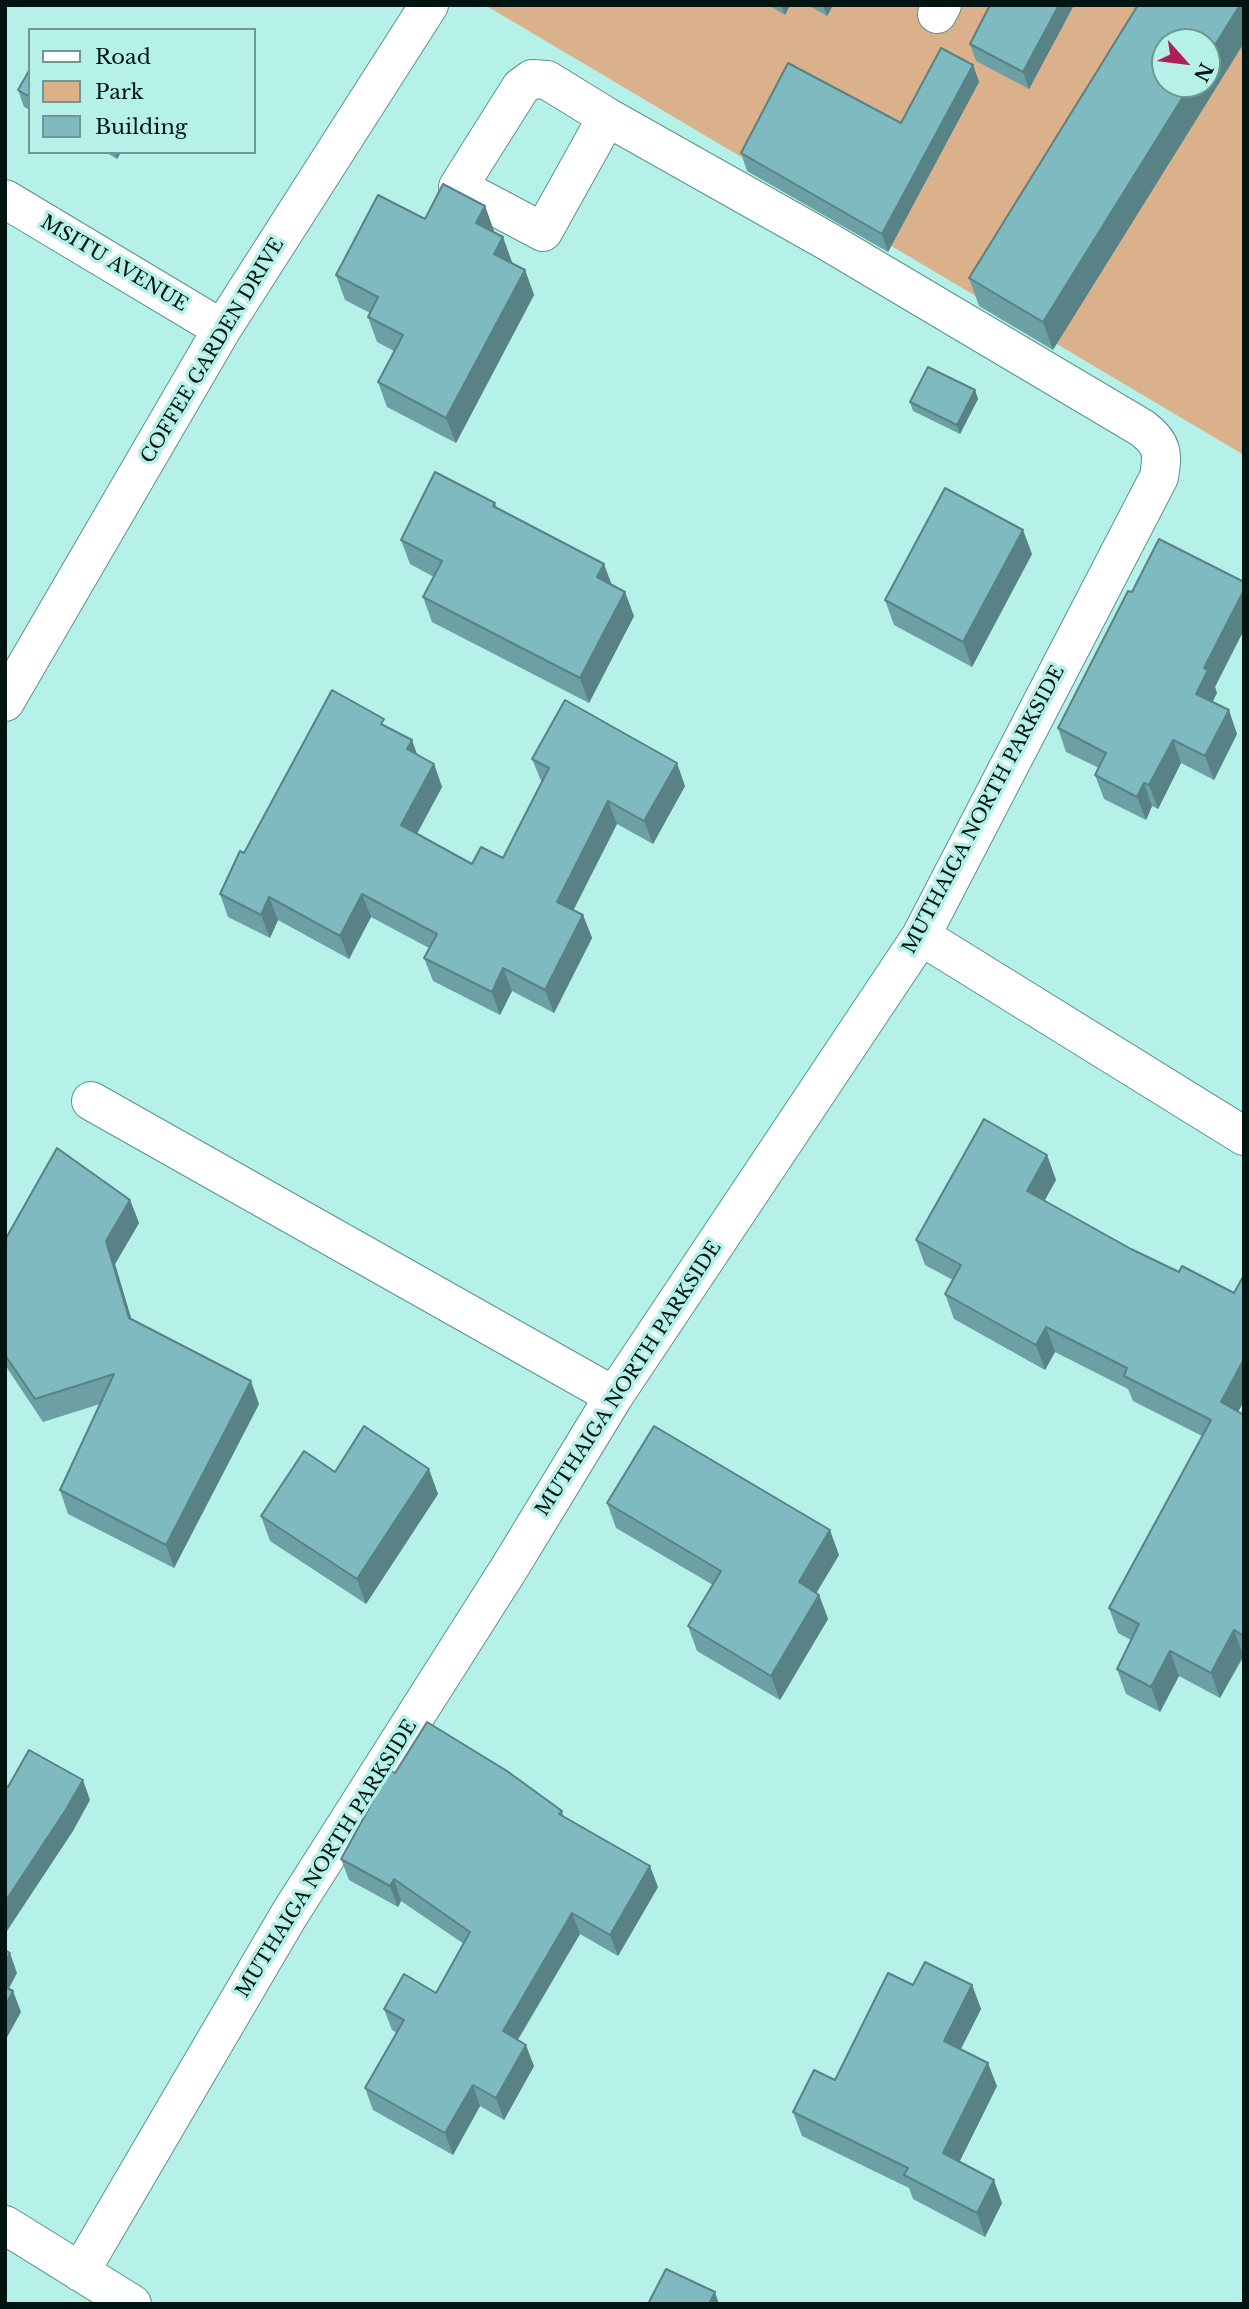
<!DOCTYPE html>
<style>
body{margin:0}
#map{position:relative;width:1249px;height:2309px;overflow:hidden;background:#b5f1e8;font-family:"Libre Baskerville",serif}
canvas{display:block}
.frame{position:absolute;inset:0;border:7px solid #001512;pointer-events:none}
.legend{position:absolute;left:28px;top:28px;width:228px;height:126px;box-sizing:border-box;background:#b5f1e8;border:2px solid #6d9992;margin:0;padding:9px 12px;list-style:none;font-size:21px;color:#001512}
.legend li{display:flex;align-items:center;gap:14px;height:35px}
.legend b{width:35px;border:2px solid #6d9992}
.north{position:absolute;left:1151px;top:28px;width:70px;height:70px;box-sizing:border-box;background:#b5f1e8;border:2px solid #6d9992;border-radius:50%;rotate:118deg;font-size:19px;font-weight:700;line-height:28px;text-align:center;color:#001512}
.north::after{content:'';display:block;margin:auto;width:24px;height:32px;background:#ae1f56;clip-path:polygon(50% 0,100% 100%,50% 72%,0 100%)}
</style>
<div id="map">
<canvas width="1249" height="2309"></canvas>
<div class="frame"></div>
<ul class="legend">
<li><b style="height:9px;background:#fff"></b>Road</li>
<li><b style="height:19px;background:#dbb18b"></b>Park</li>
<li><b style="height:19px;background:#7ebac0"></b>Building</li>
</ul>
<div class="north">N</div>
</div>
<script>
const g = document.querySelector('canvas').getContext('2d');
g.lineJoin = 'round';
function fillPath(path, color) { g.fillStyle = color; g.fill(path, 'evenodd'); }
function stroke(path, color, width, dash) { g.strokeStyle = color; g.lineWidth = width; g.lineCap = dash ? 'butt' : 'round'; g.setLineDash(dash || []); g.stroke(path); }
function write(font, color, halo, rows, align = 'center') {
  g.font = font + ' "Libre Baskerville",serif'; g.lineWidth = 7; g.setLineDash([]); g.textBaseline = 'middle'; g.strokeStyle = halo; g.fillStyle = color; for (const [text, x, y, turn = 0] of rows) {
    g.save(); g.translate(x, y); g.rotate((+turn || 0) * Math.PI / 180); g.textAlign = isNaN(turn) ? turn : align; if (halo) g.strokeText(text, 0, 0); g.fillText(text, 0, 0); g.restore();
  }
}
const green = new Path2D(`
 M 485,5 L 1244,5 L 1244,455 ZM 1165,42 L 1207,42 L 1207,84 L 1165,84 Z`);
const street = new Path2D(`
 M 937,14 L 942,5
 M 5,199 L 222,329
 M 5,702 L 222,329 L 429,5
 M 921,936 L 1244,1136
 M 91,1101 L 614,1396
 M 5,2225 L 132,2304
 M 80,2272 L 289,1915 L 510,1567 L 614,1396 L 921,936 L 1159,477 C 1163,453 1163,444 1142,428 L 827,241 L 607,117 L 547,80 L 532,79 L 521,87 L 458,187 L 543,232 L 607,117`);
const wall = new Path2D(`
 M 768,5 L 790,5 L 785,15 Z
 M 808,5 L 833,5 L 827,16 Z
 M 1074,5 L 1029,89 L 976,61 L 970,44 Z
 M 1138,5 L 1053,350 L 979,306 L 969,278 Z
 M 973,65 L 979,82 L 888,252 L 747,171 L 741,153 L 901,123 Z
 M 18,90 L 30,97 L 30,110 L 24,107 Z
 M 105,152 L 121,152 L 117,159 Z
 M 485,206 L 494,231 L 493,232 L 512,262 L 511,263 L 525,270 L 534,295 L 456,443 L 387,407 L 378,382 L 394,351 L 377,342 L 368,317 L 370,313 L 345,300 L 336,275 L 425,219 Z
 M 975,390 L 978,399 L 960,434 L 913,411 L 910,402 Z
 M 495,503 L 497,509 L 612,585 L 634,616 L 589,703 L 432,622 L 423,597 L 434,577 L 410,564 L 401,540 Z
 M 1032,554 L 972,667 L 894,625 L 885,600 Z
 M 1215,687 L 1217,693 L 1212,702 L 1237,734 L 1214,780 L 1181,763 L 1158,809 L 1152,806 L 1146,820 L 1104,799 L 1095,775 L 1099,768 L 1066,752 L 1058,728 Z
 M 387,727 L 412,740 L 417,755 L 434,764 L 442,787 L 417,834 L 472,864 L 503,858 L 542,783 L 532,759 L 685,786 L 653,844 L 617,824 L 573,910 L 583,915 L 592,938 L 554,1013 L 512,991 L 500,1015 L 433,981 L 424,958 L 429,948 L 371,917 L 349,959 L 278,920 L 270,938 L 228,917 L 220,894 L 244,853 Z
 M 1047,1155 L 1056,1180 L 1044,1201 L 1131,1249 L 1179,1272 L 1234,1293 L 1244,1275 L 1244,1401 L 1238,1412 L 1244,1415 L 1244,1656 L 1220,1698 L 1179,1676 L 1160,1712 L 1126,1694 L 1117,1669 L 1131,1640 L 1118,1633 L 1109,1608 L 1202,1436 L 1133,1401 L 1128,1389 L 1055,1352 L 1045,1370 L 954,1319 L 945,1294 L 953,1280 L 925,1265 L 916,1240 Z
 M 130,1200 L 139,1223 L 115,1264 L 131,1319 L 259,1404 L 174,1568 L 68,1514 L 60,1490 L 100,1404 L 43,1422 L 5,1365 L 5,1240 Z
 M 335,1472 L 438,1494 L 366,1604 L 270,1541 L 261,1516 Z
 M 607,1503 L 839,1555 L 816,1593 L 819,1595 L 828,1619 L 780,1700 L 697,1651 L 688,1626 L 713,1585 L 616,1528 Z
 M 395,1773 L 562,1811 L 564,1817 L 658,1887 L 618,1956 L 580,1934 L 518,2040 L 534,2066 L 504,2120 L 480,2106 L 453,2155 L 373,2110 L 365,2088 L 397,2033 L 392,2030 L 384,2009 L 436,1993 L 464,1944 L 401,1901 L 398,1907 L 349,1880 L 341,1859 Z
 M 913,1985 L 972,1985 L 981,2009 L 960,2049 L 997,2086 L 959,2162 L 1002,2203 L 985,2237 L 913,2199 L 909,2188 L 802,2136 L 793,2112 L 835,2080 Z`);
const shadedWall = new Path2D(`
 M 781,5 L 790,5 L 785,15 Z
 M 823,5 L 833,5 L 827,16 Z
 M 1059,5 L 1074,5 L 1029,89 L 1023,72 Z
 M 1240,5 L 1244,5 L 1244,43 L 1053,350 L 1043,322 L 1191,84 L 1207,84 L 1207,58 Z
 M 973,65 L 979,82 L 888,252 L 882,234 Z
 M 115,152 L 121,152 L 117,159 Z
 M 485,206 L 494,231 L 485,248 L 476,223 Z
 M 503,237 L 512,262 L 503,279 L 494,254 Z
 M 525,270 L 534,295 L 456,443 L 446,418 Z
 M 975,390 L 978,399 L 960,434 L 957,425 Z
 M 1023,530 L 1032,554 L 972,667 L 963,642 Z
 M 604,564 L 613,588 L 597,577 Z
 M 1244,590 L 1244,630 L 1215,687 L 1217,693 L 1205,717 L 1196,694 L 1204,668 Z
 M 625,592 L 634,616 L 589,703 L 580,678 Z
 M 1229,710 L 1237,734 L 1214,780 L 1205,756 Z
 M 412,740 L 420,763 L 407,749 Z
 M 1173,740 L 1181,763 L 1158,809 L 1149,785 Z
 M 677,763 L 685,786 L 653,844 L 644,821 Z
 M 434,764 L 442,787 L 409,848 L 401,825 Z
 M 1144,783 L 1152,806 L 1146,820 L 1137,797 Z
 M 608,801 L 617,824 L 566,925 L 557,902 Z
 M 362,894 L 371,917 L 349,959 L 340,936 Z
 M 269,897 L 278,920 L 270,938 L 261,915 Z
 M 583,915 L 592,938 L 554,1013 L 545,990 Z
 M 503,968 L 512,991 L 500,1015 L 492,992 Z
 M 1047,1155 L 1056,1180 L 1036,1216 L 1027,1191 Z
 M 130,1200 L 139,1223 L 115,1264 L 138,1341 L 129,1318 L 106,1241 Z
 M 1046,1327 L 1055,1352 L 1045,1370 L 1036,1345 Z
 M 1244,1359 L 1244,1401 L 1230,1427 L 1221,1402 Z
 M 251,1381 L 259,1404 L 174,1568 L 166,1545 Z
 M 429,1469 L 438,1494 L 366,1604 L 357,1579 Z
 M 830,1530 L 839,1555 L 808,1607 L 799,1582 Z
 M 819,1595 L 828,1619 L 780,1700 L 771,1676 Z
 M 1234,1630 L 1243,1655 L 1220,1698 L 1211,1673 Z
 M 1170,1651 L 1179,1676 L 1160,1712 L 1151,1687 Z
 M 83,1780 L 90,1800 L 73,1831 L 5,1934 L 5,1902 Z
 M 650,1866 L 658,1887 L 618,1956 L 610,1935 Z
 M 394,1879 L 401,1901 L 398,1907 L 390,1886 Z
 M 572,1913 L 580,1934 L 510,2052 L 503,2031 Z
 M 10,1953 L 17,1973 L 5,1996 L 5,1962 Z
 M 972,1985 L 981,2009 L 953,2065 L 944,2041 Z
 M 13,1991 L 21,2012 L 5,2041 L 5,2006 Z
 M 526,2045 L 534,2066 L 504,2120 L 496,2098 Z
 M 988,2063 L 997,2086 L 952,2177 L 943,2153 Z
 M 473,2085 L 480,2106 L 453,2155 L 445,2133 Z
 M 994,2180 L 1002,2203 L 985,2237 L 977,2213 Z
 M 715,2292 L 719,2304 L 709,2304 Z`);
const building = new Path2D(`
 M 990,5 L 1059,5 L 1023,72 L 970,44 Z
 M 1138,5 L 1240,5 L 1207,58 L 1207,42 L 1165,42 L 1165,84 L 1191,84 L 1043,322 L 969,278 Z
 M 941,48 L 973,65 L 882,234 L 741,153 L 788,63 L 901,123 Z
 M 30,69 L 30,97 L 18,90 Z
 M 443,184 L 485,206 L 476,223 L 503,237 L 494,254 L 525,270 L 446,418 L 378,382 L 403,335 L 368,317 L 378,297 L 336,275 L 378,195 L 425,219 Z
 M 928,367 L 975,390 L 957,425 L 910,402 Z
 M 435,472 L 495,503 L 493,506 L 604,564 L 597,577 L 625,592 L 580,678 L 423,597 L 442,561 L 401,540 Z
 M 945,488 L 1023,530 L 963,642 L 885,600 Z
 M 1159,539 L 1244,582 L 1244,590 L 1204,668 L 1208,670 L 1196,694 L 1229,710 L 1205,756 L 1173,740 L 1149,785 L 1144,783 L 1137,797 L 1095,775 L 1106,753 L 1058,728 L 1128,591 L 1132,592 Z
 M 332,690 L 384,719 L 381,724 L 412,740 L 407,749 L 434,764 L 401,825 L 472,864 L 481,847 L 503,858 L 549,768 L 532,759 L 565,700 L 677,763 L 644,821 L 608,801 L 557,902 L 583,915 L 545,990 L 503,968 L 492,992 L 424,958 L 437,934 L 362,894 L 340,936 L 269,897 L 261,915 L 220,894 L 240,851 L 244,853 Z
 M 984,1119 L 1047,1155 L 1027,1191 L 1131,1249 L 1179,1272 L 1182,1266 L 1234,1293 L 1244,1275 L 1244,1359 L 1221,1402 L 1244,1415 L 1244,1636 L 1234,1630 L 1211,1673 L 1170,1651 L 1151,1687 L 1117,1669 L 1139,1624 L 1109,1608 L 1211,1420 L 1124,1376 L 1127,1368 L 1046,1327 L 1036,1345 L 945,1294 L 961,1265 L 916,1240 Z
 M 57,1148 L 130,1200 L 106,1241 L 129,1318 L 251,1381 L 166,1545 L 60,1490 L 114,1374 L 35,1399 L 5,1355 L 5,1240 Z
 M 364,1426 L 429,1469 L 357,1579 L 261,1516 L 304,1451 L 335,1472 Z
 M 654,1426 L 830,1530 L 799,1582 L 819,1595 L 771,1676 L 688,1626 L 721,1571 L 607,1503 Z
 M 427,1722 L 507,1771 L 562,1811 L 559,1814 L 650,1866 L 610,1935 L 572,1913 L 503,2031 L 526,2045 L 496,2098 L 473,2085 L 445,2133 L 365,2088 L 404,2020 L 384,2009 L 404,1974 L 436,1993 L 470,1932 L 394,1879 L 390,1886 L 341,1859 L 390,1770 L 395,1773 Z
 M 29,1750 L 83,1780 L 65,1811 L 5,1902 L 5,1785 L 8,1787 Z
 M 5,1950 L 10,1953 L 5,1962 Z
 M 925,1962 L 972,1985 L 944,2041 L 988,2063 L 943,2153 L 994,2180 L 977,2213 L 904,2175 L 908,2168 L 793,2112 L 814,2070 L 835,2080 L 888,1973 L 913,1985 Z
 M 5,1987 L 13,1991 L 5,2006 Z
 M 666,2269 L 715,2292 L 709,2304 L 648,2304 Z`);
const streetNames = [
 ["MSITU AVENUE",114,264,31],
 ["COFFEE GARDEN DRIVE",213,351,-59],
 ["MUTHAIGA NORTH PARKSIDE",984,810,-62],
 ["MUTHAIGA NORTH PARKSIDE",629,1379,-57],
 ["MUTHAIGA NORTH PARKSIDE",327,1859,-58]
];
fillPath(green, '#dbb18b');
stroke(street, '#5b948c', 40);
stroke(street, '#fff', 38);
fillPath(wall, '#6ca0a5');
fillPath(shadedWall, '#588286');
fillPath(building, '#7ebac0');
stroke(building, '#588286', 2);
write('19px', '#001512', '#b5f1e8', streetNames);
</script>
